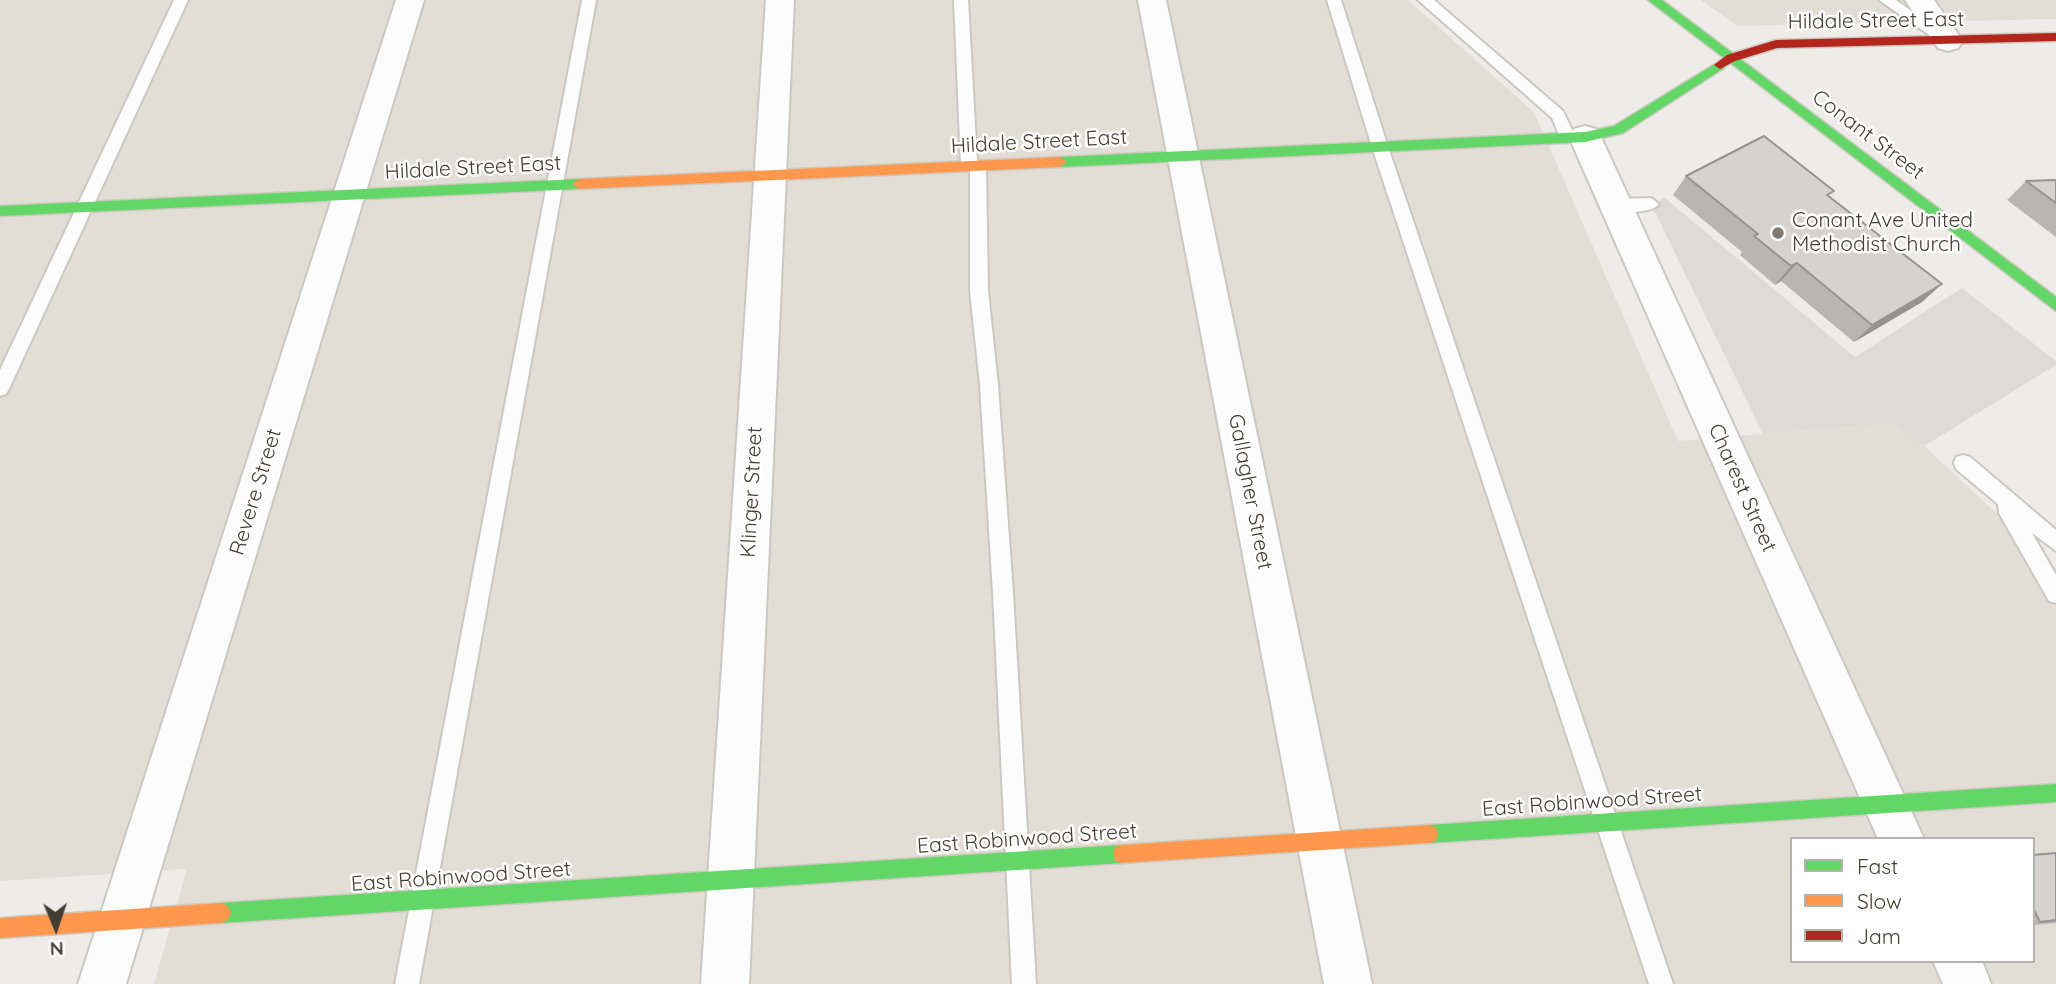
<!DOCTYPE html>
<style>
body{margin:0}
#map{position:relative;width:2056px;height:984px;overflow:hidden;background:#eeece8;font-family:Quicksand,sans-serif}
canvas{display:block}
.legend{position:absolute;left:1790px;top:837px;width:245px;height:126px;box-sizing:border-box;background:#fff;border:2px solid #b4b1ae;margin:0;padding:9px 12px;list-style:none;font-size:21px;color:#443d34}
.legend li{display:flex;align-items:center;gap:14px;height:35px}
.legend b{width:35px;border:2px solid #b4b1ae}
.north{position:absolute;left:21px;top:893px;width:70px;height:70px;-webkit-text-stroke:5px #fff;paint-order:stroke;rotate:178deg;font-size:19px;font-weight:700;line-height:28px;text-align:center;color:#443d34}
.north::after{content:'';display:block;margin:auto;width:24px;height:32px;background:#443d34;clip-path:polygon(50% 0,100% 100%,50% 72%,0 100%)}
</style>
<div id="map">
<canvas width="2056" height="984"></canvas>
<ul class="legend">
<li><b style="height:9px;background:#63d668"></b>Fast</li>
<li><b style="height:9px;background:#ff974d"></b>Slow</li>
<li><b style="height:9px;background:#b3261e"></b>Jam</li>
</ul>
<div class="north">N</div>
</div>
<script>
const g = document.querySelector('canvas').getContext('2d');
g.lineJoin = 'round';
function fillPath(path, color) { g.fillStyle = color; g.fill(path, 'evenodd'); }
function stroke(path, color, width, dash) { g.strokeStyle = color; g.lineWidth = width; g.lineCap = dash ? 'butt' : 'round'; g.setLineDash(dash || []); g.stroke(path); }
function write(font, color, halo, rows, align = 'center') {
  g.font = font + ' Quicksand,sans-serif'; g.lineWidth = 5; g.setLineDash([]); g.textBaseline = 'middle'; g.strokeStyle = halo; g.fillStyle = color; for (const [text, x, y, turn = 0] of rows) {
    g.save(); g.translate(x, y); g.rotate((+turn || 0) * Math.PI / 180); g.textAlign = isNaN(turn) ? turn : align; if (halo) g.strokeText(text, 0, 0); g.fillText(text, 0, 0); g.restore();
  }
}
const residential = new Path2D(`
 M 0,0 L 1408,0 L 1534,112 L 1678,441 L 1893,423 L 1924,446 L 2056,568 L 2056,984 L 154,984 L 187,869 L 0,881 ZM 1792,839 L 2033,839 L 2033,961 L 1792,961 Z
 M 1701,0 L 2056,0 L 2056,19 L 1737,26 Z`);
const parking = new Path2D(`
 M 1665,198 L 1855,357 L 1962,288 L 2056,361 L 2056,365 L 1924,446 L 1893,423 L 1763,434 L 1651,204 Z`);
const lane = new Path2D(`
 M 174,0 L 188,0 L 9,389 L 6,394 L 0,396 L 0,370 Z
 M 582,0 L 596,0 L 419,984 L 395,984 Z
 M 954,0 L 968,0 L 977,161 L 984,162 L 986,166 L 988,291 L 998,385 L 1013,593 L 1036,984 L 1012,984 L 993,593 L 980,385 L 970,291 L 970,171 L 963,170 L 961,166 Z
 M 1327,0 L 1341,0 L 1388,147 L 1673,984 L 1649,984 L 1372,147 Z
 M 1418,0 L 1434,0 L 1563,111 L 1576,138 L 1574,142 L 1562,142 L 1552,118 Z
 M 1879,0 L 1896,0 L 1950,38 L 1948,41 L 1938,41 Z
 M 1651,198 L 1659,204 C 1652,214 1614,215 1607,205 L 1615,199 Z
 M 1963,455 L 1970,457 L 2056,530 L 2056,551 L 2032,533 L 2056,575 L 2056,603 L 2049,601 L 1999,513 L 1998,504 L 1956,469 L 1954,463 L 1956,457 Z`);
const street = new Path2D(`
 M 396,0 L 424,0 L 126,984 L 78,984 Z
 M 766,0 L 794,0 L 749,984 L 701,984 Z
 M 1138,0 L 1166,0 L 1372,984 L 1324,984 Z
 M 1905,0 L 1934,0 L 1963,41 L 1958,48 L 1948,51 L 1938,48 Z
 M 1585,126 L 1596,129 L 1601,137 L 1924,839 L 1878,839 L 1569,137 L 1574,129 Z
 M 1933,961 L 1982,961 L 1991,984 L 1943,984 Z`);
const fast = new Path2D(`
 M 1648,0 L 1662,0 L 2056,297 L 2056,311 Z
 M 1720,61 L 1726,65 L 1724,68 L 1623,133 L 1585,142 L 1060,167 L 1053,162 L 1060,157 L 1585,132 L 1614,126 Z
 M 579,179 L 586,184 L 579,189 L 0,216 L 0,206 Z
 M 2056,784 L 2056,802 L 1429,843 L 1422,841 L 1420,834 L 1422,827 L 1429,825 Z
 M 1122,845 L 1129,847 L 1131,854 L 1129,861 L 1122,863 L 221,923 L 214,920 L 211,913 L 214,906 L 221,903 Z`);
const slow = new Path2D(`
 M 1060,157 L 1067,162 L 1060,167 L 579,189 L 572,184 L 579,179 Z
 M 1429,825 L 1436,827 L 1438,834 L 1436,841 L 1429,843 L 1122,863 L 1115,861 L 1113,854 L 1115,847 L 1122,845 Z
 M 221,903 L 228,906 L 231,913 L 228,920 L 221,923 L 0,938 L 0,918 Z`);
const jam = new Path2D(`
 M 2056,33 L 2056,41 L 1777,48 L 1735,61 L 1720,69 L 1714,65 L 1727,55 L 1776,40 Z`);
const wall = new Path2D(`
 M 1686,176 L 1829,196 L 1922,302 L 1854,342 L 1781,281 L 1775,285 L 1740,255 L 1742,252 L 1673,195 Z
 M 2056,180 L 2056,237 L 2007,200 L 2026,181 Z
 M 2056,853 L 2056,923 L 2033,925 L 2033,855 Z`);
const shadedWall = new Path2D(`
 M 1797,263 L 1781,281 L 1775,285 L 1791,266 Z
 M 1942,284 L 1922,302 L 1854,342 L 1872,325 Z`);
const building = new Path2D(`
 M 1764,136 L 1834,191 L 1827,195 L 1942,284 L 1872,325 L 1797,263 L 1791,266 L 1754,236 L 1758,234 L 1686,176 Z
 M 2056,180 L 2056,203 L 2026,181 Z
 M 2056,853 L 2056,920 L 2040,922 L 2033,908 L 2033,855 Z`);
const markers = [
 [1778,233,7,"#807a73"]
];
const streetNames = [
 ["Hildale Street East",1876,21,-1],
 ["Conant Street",1868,135,37],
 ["Hildale Street East",1039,142,-3],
 ["Hildale Street East",473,168,-3],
 ["Charest Street",1742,488,66],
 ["Revere Street",256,492,-73],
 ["Klinger Street",752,492,-87],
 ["Gallagher Street",1250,492,79],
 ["East Robinwood Street",1592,802,-4],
 ["East Robinwood Street",1027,839,-4],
 ["East Robinwood Street",461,877,-4]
];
const poiNames = [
 ["Conant Ave United",1792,221],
 ["Methodist Church",1792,245]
];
fillPath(residential, '#e3ded5');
fillPath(parking, '#dedbd7');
stroke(lane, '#cbc8c4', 4);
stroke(street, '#cbc8c4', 4);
stroke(fast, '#cfcac0', 3);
stroke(slow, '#cfcac0', 3);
stroke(jam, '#cfcac0', 3);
fillPath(lane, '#fcfcfc');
fillPath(street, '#fcfcfc');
fillPath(fast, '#63d668');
fillPath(slow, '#ff974d');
fillPath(jam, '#b3261e');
fillPath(wall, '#b8b5b2');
fillPath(shadedWall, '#969491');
fillPath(building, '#d6d3cf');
stroke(building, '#969491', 2);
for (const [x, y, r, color] of markers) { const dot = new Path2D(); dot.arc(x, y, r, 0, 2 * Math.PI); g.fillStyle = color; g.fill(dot); stroke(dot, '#fff', 2.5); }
write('21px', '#443d34', '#fff', streetNames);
write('21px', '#443d34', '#fff', poiNames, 'left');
</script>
